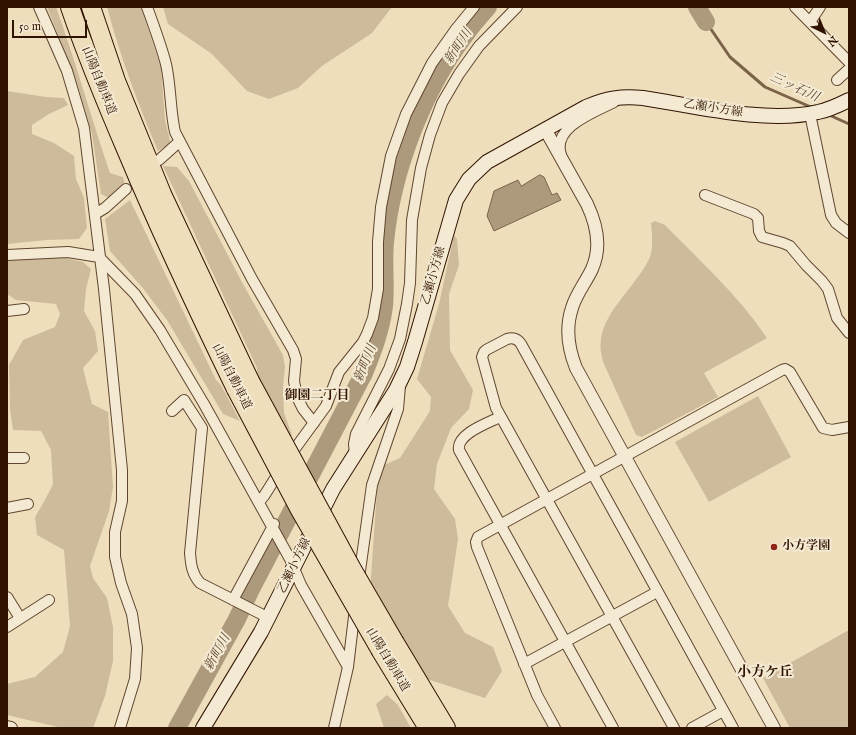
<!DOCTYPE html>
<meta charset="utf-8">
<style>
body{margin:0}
#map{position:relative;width:856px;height:735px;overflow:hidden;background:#eedebb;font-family:"IM FELL English",serif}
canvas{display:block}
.frame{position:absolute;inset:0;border:8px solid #301200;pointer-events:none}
.north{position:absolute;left:804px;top:12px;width:40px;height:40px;-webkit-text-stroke:3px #f4ead3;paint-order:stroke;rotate:137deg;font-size:11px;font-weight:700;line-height:16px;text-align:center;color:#301200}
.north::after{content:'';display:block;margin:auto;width:14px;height:18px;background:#301200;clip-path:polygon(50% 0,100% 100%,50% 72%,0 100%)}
.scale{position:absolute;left:12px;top:20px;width:75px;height:18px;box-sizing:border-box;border:2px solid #301200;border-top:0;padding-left:5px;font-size:12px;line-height:14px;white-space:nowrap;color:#301200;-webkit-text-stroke:3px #f4ead3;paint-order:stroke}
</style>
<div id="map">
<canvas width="856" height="735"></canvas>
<div class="frame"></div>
<div class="north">N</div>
<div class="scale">50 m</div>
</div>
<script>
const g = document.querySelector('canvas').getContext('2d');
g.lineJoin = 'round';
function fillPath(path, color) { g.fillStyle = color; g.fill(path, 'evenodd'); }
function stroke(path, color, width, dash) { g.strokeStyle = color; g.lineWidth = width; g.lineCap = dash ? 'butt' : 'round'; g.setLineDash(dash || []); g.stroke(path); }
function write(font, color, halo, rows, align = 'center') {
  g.font = font + ' "IM FELL English","Noto Serif JP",serif'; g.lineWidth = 4; g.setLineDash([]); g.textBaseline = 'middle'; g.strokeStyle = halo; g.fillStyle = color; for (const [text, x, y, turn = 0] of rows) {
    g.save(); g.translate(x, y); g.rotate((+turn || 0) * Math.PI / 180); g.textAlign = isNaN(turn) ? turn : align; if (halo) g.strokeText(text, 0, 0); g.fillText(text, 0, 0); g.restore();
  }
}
const green = new Path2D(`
 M 47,7 L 56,7 C 76,62 91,118 110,173 L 123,177 L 125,185 L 109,198 L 101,194 L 92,134 L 78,86 Z
 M 107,7 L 141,7 L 161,67 L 165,120 L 170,141 L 168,145 L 158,151 C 138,104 120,56 107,7 Z
 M 163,7 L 392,7 L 372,33 L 322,66 L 298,88 L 269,99 L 247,91 L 212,54 L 168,24 Z
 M 7,91 L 46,97 L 64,98 L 68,105 L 49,114 L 32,125 L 32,134 L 54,143 L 74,156 L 76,179 L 84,198 L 87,228 L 79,239 L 47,240 L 7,244 Z
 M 163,166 L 177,167 L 189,181 L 243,284 L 283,355 L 285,367 L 283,387 L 284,413 L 292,435 L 290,437 L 257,375 L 257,368 Z
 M 130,200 L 216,380 L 221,385 L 240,421 L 223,414 L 167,320 L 142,287 L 110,251 L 105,219 Z
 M 655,221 L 665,225 C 701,262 739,296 767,338 L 704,373 L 718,397 L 642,437 L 636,435 L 604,364 C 591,328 618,305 637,278 C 643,270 648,263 651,254 C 653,244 652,233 651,223 Z
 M 454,235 L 457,239 L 459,265 L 449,294 L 450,350 L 473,390 L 469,409 L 451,428 L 437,464 L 434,489 L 455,519 L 458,539 L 448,606 L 465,633 L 493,647 L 502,671 L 485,698 L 424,678 L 370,591 L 377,490 L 384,465 L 400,458 L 430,411 L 431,397 L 417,379 L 439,304 Z
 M 63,257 L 83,262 L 91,269 L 86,289 L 84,311 L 95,331 L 98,351 L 83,368 L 92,404 L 108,412 L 113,487 L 109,511 L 90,566 L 93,578 L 107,598 L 113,627 L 113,661 L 105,696 L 93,728 L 62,728 L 7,715 L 7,684 L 35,677 L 63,652 L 70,626 L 64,550 L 37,535 L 35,517 L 45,500 L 53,484 L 51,450 L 41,431 L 13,430 L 10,410 L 9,365 L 23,340 L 55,327 L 60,314 L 56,304 L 16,300 L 7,294 L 7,261 L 18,259 Z
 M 758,396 L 791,457 L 709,502 L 675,442 Z
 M 849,630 L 849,728 L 790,728 L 763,678 Z
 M 387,695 L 398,705 L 411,728 L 384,728 L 376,704 Z`);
const water = new Path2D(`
 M 540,175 L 544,177 L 552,195 L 557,193 L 561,200 L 494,231 L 487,216 L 494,191 L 518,180 L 521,186 Z`);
const stream = new Path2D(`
 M 706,22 L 730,57 L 765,87 L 813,108
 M 827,114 L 849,124`);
const river = new Path2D(`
 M 697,7 L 706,22
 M 177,728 L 237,619 L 251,589 L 364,373 C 373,351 381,330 384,306 C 386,285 383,263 385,242 C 392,172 422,92 465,35 C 472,25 480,16 488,7`);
const minor = new Path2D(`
 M 39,7 L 67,71 L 84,128 L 104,289 L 122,470 L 122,501 L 115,532 L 115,557 L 121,583 L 132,614 L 137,648 L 135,679 L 120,728
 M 147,7 C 154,26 161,45 166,64 C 171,86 170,110 175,132 L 252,279 L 293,350 L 296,359 L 294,381 L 297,397 L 303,409 L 314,423
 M 795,7 L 849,62
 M 810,22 L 820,7
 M 837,80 L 849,69
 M 810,114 L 831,215 L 836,223 L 849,233
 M 561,155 C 551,127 595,112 614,102
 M 159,160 L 179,142
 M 705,195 L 754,214 L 758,218 L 759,231 L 762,237 L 783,243 L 790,246 L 806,265 L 822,281 L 828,289 L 837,318 L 849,333
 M 95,214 L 105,208 L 126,189
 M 7,255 L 68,252 L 99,257 L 135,294 L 160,330 L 204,404 L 290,559 L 301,585 L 348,667
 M 7,311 L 24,309
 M 172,411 L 184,400 L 202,428 L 190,553 C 191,565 192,574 200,583 L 269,618
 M 500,417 C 488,423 456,434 459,450 L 613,728
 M 355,455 L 354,444 L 356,434 L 389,369 L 400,339 L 407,304 L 410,283 L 412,220 L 421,168 L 430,135 L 442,103 L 459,74 L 479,46 L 517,7
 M 7,458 L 24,458
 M 259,502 L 264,496 L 286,461 L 326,406 L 339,372 L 363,342 L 367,334 L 373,318 L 378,289 L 378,242 L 381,207 L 391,156 L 406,114 L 432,63 L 456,29 L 474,7
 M 7,508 L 28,504
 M 359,578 L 372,485 L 398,409 L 400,386
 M 7,597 L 20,618
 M 233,600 L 274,524
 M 7,627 L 49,600
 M 524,664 L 657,592
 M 334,728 L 348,667 L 355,608
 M 555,728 L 537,695 L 477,547 L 476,542 L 478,537 L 782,370 L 785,369 L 790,372 L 823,428 L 832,430 L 849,427
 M 674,728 L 496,408 L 482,357 L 484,352 L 486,350 L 507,339 C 513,337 518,339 521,344 L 733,728
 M 692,728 L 723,711`);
const tertiary = new Path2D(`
 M 545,129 L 587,204 C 597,225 602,247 592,269 C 586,282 576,294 572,308 C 565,329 568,348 576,368 L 774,728
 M 7,727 L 11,728`);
const secondary = new Path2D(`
 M 203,728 L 261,632 L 333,489 L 396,390 L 407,367 L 415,342 L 456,200 L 469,179 L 487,162 L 586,107 C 607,98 621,96 643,98 C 695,106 766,124 818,112 C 829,110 839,105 849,100`);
const motorway = new Path2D(`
 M 70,7 C 87,57 107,105 128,154 C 161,233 198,311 236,389
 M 91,7 L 116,81 L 162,194 L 250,381
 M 395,643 L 446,728
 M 381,651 L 428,728`);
const motorwayBridge = new Path2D(`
 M 250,381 L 352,569 L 395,643
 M 236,389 L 300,510 L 381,651`);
const markers = [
 [774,547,4,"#8f2418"]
];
const streetNames = [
 ["山陽自動車道",98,81,68],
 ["乙瀬小方線",713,109,9],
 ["乙瀬小方線",434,276,-74],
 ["山陽自動車道",231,377,63],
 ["乙瀬小方線",295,566,-64],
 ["山陽自動車道",387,660,59]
];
const poiNames = [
 ["小方学園",782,547]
];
const waterNames = [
 ["新町川",459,47,-57],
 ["三ッ石川",794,88,25],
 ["新町川",366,364,-68],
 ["新町川",218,653,-61]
];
const neighbourhoodNames = [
 ["御園二丁目",317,396]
];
const quarterNames = [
 ["小方ケ丘",765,673]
];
fillPath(green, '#cebb9b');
fillPath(water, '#ad997b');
stroke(water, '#7b634a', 1);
stroke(stream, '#7b634a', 3);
stroke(river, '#ad997b', 18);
stroke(minor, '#60452f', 12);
stroke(tertiary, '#60452f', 14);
stroke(secondary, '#301200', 16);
stroke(motorway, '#301200', 20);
stroke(minor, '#f4ead3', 10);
stroke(tertiary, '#f4ead3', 12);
stroke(secondary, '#f4ead3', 14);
stroke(motorway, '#eedebb', 18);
stroke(motorwayBridge, '#301200', 20, []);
stroke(motorwayBridge, '#eedebb', 18);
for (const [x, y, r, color] of markers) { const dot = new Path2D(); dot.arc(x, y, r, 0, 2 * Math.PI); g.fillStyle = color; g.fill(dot); stroke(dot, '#f4ead3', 1.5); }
write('12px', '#301200', '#f4ead3', streetNames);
write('bold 12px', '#301200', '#f4ead3', poiNames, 'left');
write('italic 13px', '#624831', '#f4ead3', waterNames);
write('bold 13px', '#301200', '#f4ead3', neighbourhoodNames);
write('bold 14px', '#301200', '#f4ead3', quarterNames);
</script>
